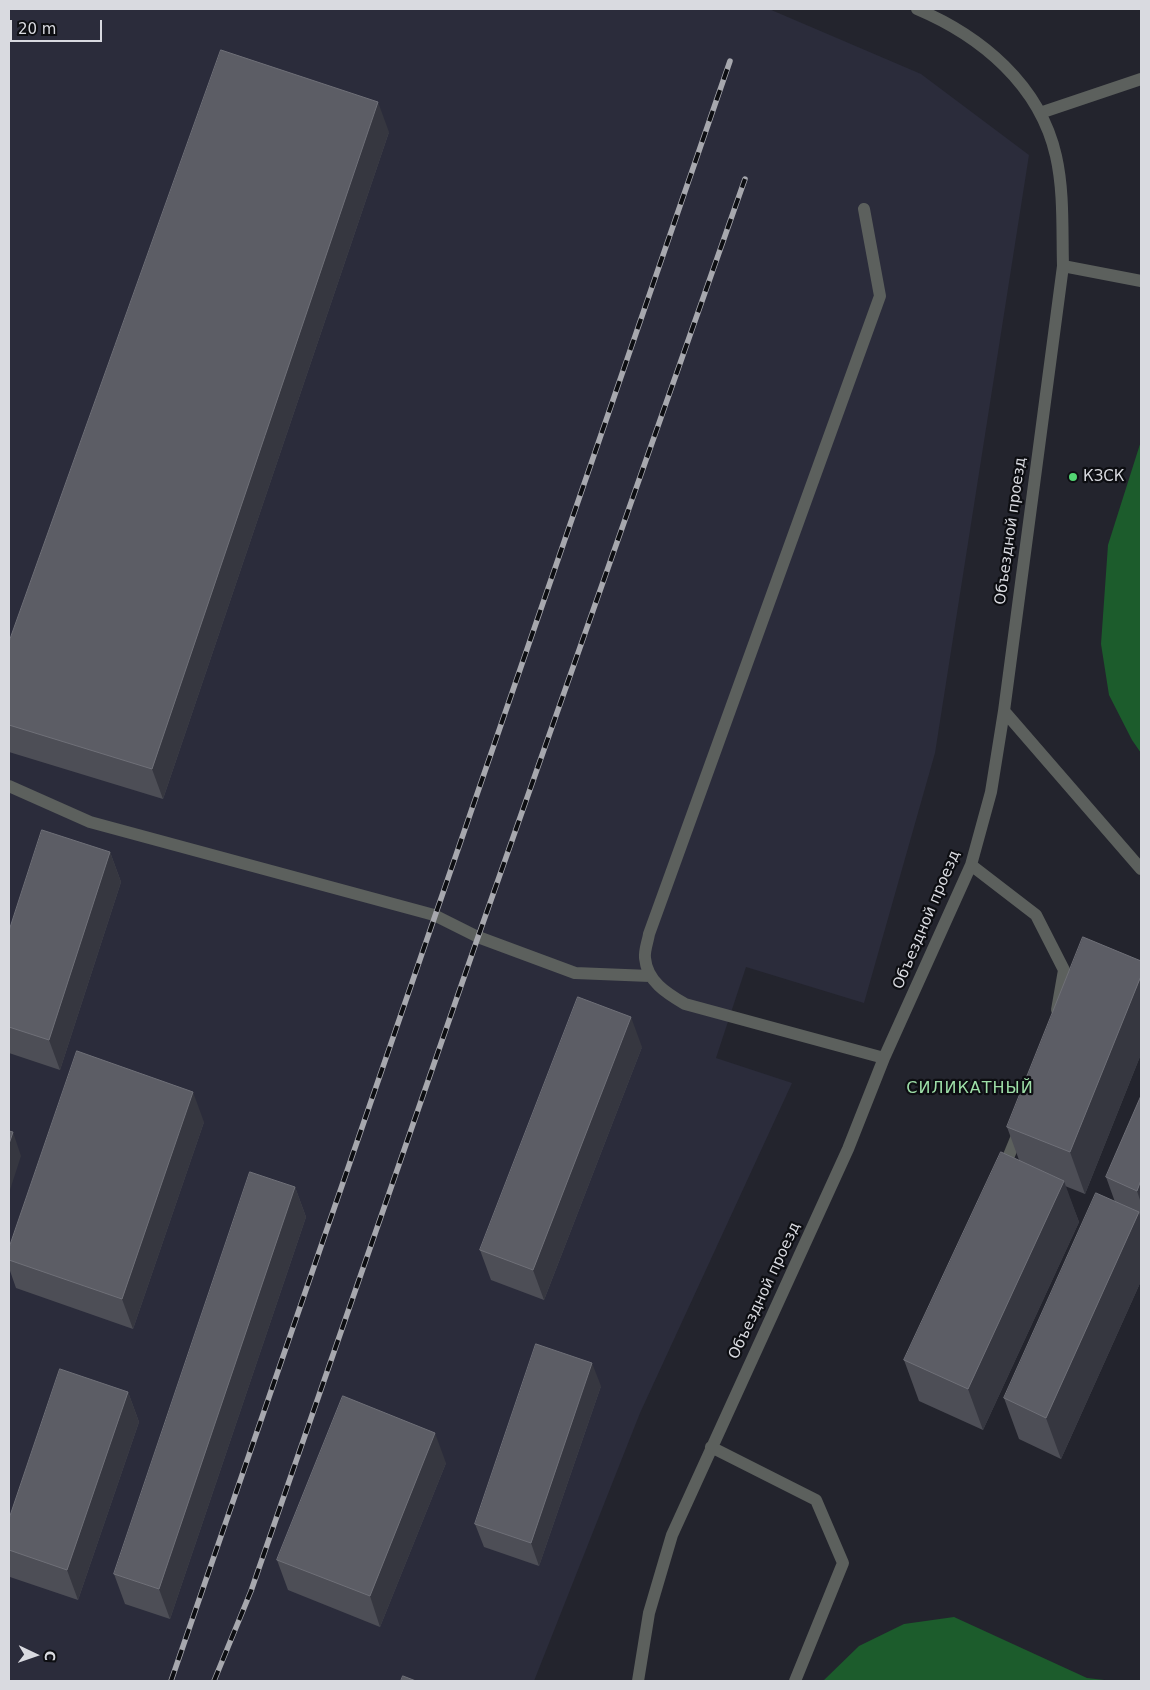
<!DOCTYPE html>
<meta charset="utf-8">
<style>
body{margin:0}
#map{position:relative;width:1150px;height:1690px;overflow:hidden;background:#23242d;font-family:"DejaVu Sans",sans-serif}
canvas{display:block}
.frame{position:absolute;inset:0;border:10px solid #d9dae0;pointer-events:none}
.north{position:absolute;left:10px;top:1630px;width:50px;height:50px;-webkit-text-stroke:4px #0d0e12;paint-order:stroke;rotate:93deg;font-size:14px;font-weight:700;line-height:20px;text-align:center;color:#d9dae0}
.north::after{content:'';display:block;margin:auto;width:18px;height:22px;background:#d9dae0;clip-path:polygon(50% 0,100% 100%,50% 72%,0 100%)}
.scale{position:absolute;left:10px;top:20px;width:92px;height:22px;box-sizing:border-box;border:2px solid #d9dae0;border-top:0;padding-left:6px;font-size:15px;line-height:18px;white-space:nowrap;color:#d9dae0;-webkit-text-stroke:4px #0d0e12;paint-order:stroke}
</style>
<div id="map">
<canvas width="1150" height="1690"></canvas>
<div class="frame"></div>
<div class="north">С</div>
<div class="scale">20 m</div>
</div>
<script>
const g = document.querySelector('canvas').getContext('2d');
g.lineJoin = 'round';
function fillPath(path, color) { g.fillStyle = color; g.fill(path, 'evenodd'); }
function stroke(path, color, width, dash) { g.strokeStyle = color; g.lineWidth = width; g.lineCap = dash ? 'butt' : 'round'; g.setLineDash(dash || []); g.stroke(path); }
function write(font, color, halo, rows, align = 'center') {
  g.font = font + ' "DejaVu Sans",sans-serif'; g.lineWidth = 4.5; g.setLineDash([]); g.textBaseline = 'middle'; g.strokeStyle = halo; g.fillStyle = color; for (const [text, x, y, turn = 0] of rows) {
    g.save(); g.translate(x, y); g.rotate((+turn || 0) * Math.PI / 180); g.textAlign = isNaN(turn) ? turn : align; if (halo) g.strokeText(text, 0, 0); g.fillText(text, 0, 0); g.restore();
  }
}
const built = new Path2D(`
 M 9,9 L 769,9 L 921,74 L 1029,155 L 935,753 L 864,1003 L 746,967 L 716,1058 L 792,1083 L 640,1413 L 534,1681 L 9,1681 Z`);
const forest = new Path2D(`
 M 1141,441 L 1141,753 L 1132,740 L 1109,695 L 1101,644 L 1108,545 Z
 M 954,1617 L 1087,1678 L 1113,1681 L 823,1681 L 859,1646 L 904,1624 Z`);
const minor = new Path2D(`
 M 1040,113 L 1141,79
 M 864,209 L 880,296 L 649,934 C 648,941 644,951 645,958 C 647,981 666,993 685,1004 L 884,1058
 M 1063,266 L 1141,281
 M 1004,711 L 1141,869
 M 9,786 L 90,822 L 434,915 L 478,937 L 575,973 L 650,976
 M 971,865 L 1036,915 L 1064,970 L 1057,1010
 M 1003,1170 L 1019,1131
 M 711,1447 L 816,1500 L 843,1563 L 795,1681
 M 638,1681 L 649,1613 L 672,1535 L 848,1149 L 884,1058 L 971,865 L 991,792 L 1004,711 L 1063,266 C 1062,230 1064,191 1056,156 C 1040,85 981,36 917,9`);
const rail = new Path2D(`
 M 171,1681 L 730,61
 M 214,1681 L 251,1591 L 478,937 L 745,179`);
const wall = new Path2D(`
 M 389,132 L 163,799 L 9,752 L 9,642 Z
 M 110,852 L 121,882 L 60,1070 L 9,1053 L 9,931 Z
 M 1141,961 L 1141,1054 L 1085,1194 L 1065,1186 L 1079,1222 L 983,1430 L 919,1401 L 904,1360 L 1019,1160 L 1007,1127 Z
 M 642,1047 L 544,1300 L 491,1280 L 480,1250 Z
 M 1141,1096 L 1141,1281 L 1061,1459 L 1019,1439 L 1004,1398 L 1115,1202 L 1106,1177 Z
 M 204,1122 L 133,1329 L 16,1288 L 9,1268 L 9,1248 Z
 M 295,1187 L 306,1217 L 170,1619 L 125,1604 L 114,1574 Z
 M 601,1386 L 539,1566 L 484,1547 L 475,1524 Z
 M 128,1392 L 139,1422 L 78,1600 L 10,1577 L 9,1572 L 9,1519 Z
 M 446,1463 L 380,1627 L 288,1590 L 277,1560 Z`);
const shadedWall = new Path2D(`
 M 378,102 L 389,132 L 163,799 L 152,769 Z
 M 110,852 L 121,882 L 60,1070 L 49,1040 Z
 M 1141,976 L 1141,1054 L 1085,1194 L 1070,1152 Z
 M 631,1017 L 642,1047 L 544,1300 L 533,1270 Z
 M 193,1092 L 204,1122 L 133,1329 L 122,1299 Z
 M 13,1132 L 21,1156 L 9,1193 L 9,1144 Z
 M 1141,1180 L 1141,1203 L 1137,1191 Z
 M 1064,1181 L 1079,1222 L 983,1430 L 968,1389 Z
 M 295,1187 L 306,1217 L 170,1619 L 159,1589 Z
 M 1139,1212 L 1141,1220 L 1141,1281 L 1061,1459 L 1046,1418 Z
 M 592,1363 L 601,1386 L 539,1566 L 531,1543 Z
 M 128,1392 L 139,1422 L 78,1600 L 67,1570 Z
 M 435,1433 L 446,1463 L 380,1627 L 370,1596 Z`);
const building = new Path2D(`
 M 221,50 L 378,102 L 152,769 L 9,725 L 9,642 Z
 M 42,830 L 110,852 L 49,1040 L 9,1027 L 9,931 Z
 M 1083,937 L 1141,961 L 1141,976 L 1070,1152 L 1007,1127 Z
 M 578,997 L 631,1017 L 533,1270 L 480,1250 Z
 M 77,1051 L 193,1092 L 122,1299 L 9,1260 L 9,1248 Z
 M 1141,1096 L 1141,1180 L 1137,1191 L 1106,1177 Z
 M 9,1131 L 13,1132 L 9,1144 Z
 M 1001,1152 L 1064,1181 L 968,1389 L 904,1360 Z
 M 250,1172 L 295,1187 L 159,1589 L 114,1574 Z
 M 1096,1193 L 1139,1212 L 1046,1418 L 1004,1398 Z
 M 536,1344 L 592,1363 L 531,1543 L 475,1524 Z
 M 60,1369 L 128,1392 L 67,1570 L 9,1550 L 9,1519 Z
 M 343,1396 L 435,1433 L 370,1596 L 277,1560 Z
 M 403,1676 L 416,1681 L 401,1681 Z`);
const markers = [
 [1073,477,5,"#53d673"]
];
const poiNames = [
 ["КЗСК",1083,477]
];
const streetNames = [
 ["Объездной проезд",1011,531,-82],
 ["Объездной проезд",927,920,-67],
 ["Объездной проезд",765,1291,-65]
];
const neighbourhoodNames = [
 ["СИЛИКАТНЫЙ",970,1089]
];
fillPath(built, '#2b2c3b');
fillPath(forest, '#1c5c2c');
stroke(minor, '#5c605d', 12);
stroke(rail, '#a7a8ae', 5.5);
stroke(rail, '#0d0e12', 4, [11]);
fillPath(wall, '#4d4e56');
fillPath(shadedWall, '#363740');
fillPath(building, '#5c5d65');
stroke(building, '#6f7078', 1);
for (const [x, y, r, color] of markers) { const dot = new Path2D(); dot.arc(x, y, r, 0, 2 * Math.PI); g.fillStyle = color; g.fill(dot); stroke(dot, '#0d0e12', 2); }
write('15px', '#d9dae0', '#0d0e12', poiNames, 'left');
write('15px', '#d9dae0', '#0d0e12', streetNames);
g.letterSpacing = '1px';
write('16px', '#9edfa8', '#0d0e12', neighbourhoodNames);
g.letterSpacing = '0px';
</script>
